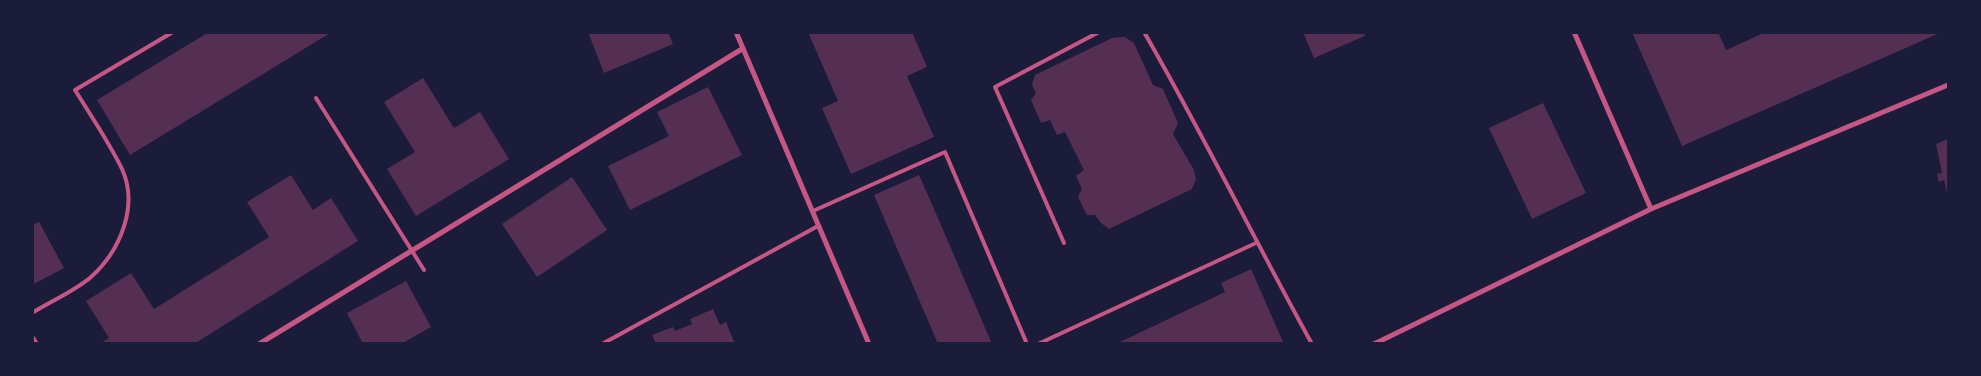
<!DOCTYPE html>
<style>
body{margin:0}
#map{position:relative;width:1981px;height:376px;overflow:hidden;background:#1b1b3a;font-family:Montserrat,sans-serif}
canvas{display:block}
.frame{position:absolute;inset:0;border:34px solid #1b1b3a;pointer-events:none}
</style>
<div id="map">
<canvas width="1981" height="376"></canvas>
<div class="frame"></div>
</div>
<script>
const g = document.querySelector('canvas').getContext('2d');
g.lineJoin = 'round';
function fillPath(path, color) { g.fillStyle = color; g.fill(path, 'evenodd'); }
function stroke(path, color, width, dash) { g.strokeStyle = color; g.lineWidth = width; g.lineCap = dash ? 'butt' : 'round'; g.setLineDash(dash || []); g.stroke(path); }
const building = new Path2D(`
 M 209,32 L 332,32 L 130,155 L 97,100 Z
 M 588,32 L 668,32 L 673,44 L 604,73 Z
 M 808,32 L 912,32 L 927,67 L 907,76 L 934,137 L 851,174 L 822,108 L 838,101 Z
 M 1303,32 L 1364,32 L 1365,36 L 1314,58 Z
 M 1632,32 L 1718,32 L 1726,50 L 1766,32 L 1942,32 L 1682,146 Z
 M 1125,37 L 1134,43 L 1153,85 L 1163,89 L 1178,123 L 1173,134 L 1194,170 L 1196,179 L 1192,189 L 1109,229 L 1101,223 L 1095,215 L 1087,215 L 1078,197 L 1082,189 L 1076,176 L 1084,170 L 1065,132 L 1057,135 L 1050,120 L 1041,123 L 1031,100 L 1036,93 L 1032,85 L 1035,75 L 1112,38 Z
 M 423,78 L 454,128 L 480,112 L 509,159 L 416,216 L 387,169 L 415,152 L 384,102 Z
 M 708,87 L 742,155 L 630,210 L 608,166 L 669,136 L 657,112 Z
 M 1543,103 L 1586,193 L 1532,219 L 1489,128 Z
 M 1948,139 L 1948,198 L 1944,180 L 1939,182 L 1937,174 L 1942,173 L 1936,144 Z
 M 291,175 L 313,210 L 331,198 L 358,241 L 194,344 L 99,344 L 109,338 L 86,301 L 131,273 L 154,309 L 269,237 L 247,202 Z
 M 919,175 L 938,218 L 992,344 L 938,344 L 874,195 Z
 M 572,177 L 607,230 L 537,277 L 502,224 Z
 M 39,222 L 64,268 L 32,285 L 32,225 Z
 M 1251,269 L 1284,344 L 1116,344 L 1225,292 L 1221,283 Z
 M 406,281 L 431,327 L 401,344 L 363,344 L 347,313 Z
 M 713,309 L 720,325 L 726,322 L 735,344 L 656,344 L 652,335 L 673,327 L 675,331 L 692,324 L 690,319 Z`);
const service = new Path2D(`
 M 1144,32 C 1203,134 1255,241 1312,344
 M 316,98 L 424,270
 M 813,211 L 945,152 L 1027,344
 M 1064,243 L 995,87 L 1099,32
 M 32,313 C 51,301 75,291 91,277 C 120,251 139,206 122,169 C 109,142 91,116 75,90 L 173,32
 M 32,336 L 37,344
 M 602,344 L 818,226
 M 1038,344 L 1256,243`);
const minor = new Path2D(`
 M 736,32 L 869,344
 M 1574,32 L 1651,209
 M 259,344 L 742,49
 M 1374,344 L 1651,209 L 1948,85`);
fillPath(building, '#542f53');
stroke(service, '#c65784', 4);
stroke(minor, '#c65784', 5);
</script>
